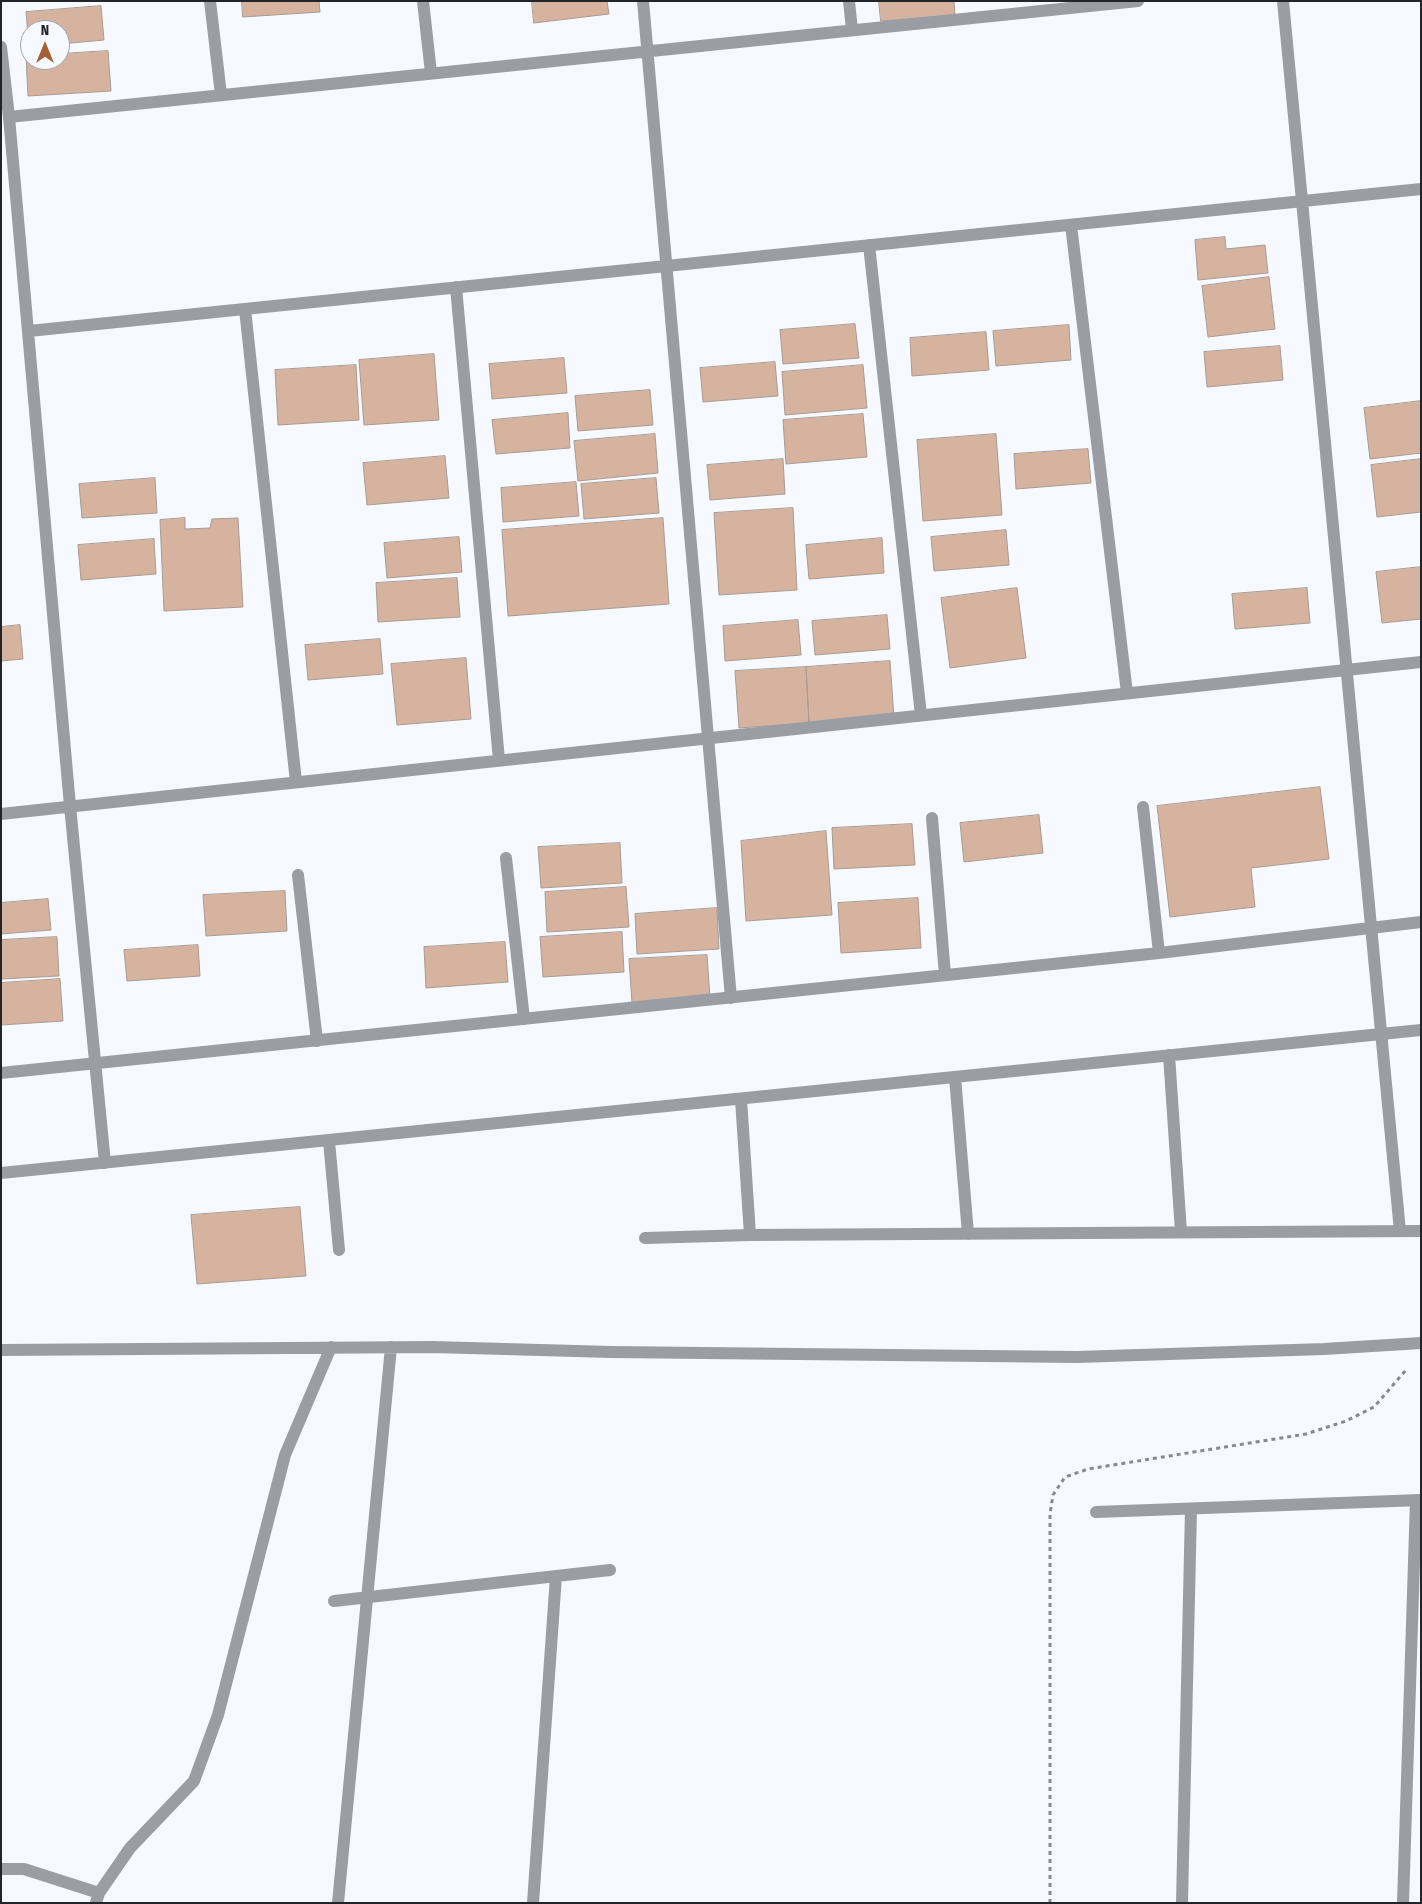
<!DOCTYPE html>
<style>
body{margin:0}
#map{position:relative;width:1422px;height:1904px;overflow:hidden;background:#f6f9ff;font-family:"Fira Sans Condensed",sans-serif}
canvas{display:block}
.frame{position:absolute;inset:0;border:2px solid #212429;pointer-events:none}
.north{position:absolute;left:20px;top:20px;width:50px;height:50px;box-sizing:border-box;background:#f6f9ff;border:1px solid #a1a4a9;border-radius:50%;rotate:0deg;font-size:14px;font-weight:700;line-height:20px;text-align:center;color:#212429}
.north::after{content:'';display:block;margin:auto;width:18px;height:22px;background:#a56132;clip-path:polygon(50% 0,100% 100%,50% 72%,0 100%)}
</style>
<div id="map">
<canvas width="1422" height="1904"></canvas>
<div class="frame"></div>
<div class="north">N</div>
</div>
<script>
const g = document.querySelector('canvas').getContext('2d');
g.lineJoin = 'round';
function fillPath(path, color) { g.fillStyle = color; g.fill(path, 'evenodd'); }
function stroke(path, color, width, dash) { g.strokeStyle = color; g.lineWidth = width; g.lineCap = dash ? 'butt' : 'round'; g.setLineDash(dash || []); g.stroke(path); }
const building = new Path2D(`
 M 242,1 L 319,1 L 320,12 L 243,17 Z
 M 532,1 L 607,1 L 609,14 L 534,23 Z
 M 879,1 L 954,1 L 955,15 L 881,21 Z
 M 101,6 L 104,40 L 60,44 L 60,30 L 30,30 L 29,46 L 26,12 Z
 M 108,51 L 111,91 L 28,96 L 26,56 L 30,56 L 30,60 L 60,60 L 60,54 Z
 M 1225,237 L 1226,249 L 1265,245 L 1268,273 L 1198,280 L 1195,240 Z
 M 1269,277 L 1275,329 L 1208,337 L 1202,286 Z
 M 855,324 L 859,358 L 783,364 L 780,330 Z
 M 1069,325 L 1071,360 L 996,366 L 993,331 Z
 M 986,332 L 989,370 L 912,376 L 910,338 Z
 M 1280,346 L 1283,380 L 1207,387 L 1204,352 Z
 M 434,354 L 439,420 L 364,425 L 359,360 Z
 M 564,358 L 567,393 L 492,399 L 489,364 Z
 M 775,362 L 778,396 L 703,402 L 700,368 Z
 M 356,365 L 359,420 L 278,425 L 275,370 Z
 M 863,365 L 867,408 L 785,415 L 782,372 Z
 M 650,390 L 653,425 L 578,431 L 575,396 Z
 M 1421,401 L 1421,453 L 1370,459 L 1364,408 Z
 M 568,413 L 570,448 L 496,454 L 492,420 Z
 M 863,414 L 867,457 L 786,464 L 783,420 Z
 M 655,434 L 658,473 L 578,481 L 574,441 Z
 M 996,434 L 1002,515 L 923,521 L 917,440 Z
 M 1088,449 L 1091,483 L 1016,489 L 1014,454 Z
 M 445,456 L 449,498 L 367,505 L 363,463 Z
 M 783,459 L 785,494 L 710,500 L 707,465 Z
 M 1421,459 L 1421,512 L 1377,517 L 1371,465 Z
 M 155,478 L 157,513 L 82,518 L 79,484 Z
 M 656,478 L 659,513 L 584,519 L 581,484 Z
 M 576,482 L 579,516 L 503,522 L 501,488 Z
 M 793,508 L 797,590 L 719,595 L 714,513 Z
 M 185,518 L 185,529 L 210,528 L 212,519 L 238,518 L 243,607 L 164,611 L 160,520 Z
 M 663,518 L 669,604 L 508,616 L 502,530 Z
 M 1006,530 L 1009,565 L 934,571 L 931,537 Z
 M 459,537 L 462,572 L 387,578 L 384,543 Z
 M 882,538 L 884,573 L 809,579 L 806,545 Z
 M 154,539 L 156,574 L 81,580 L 78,545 Z
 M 1421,567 L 1421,619 L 1382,623 L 1376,572 Z
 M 457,578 L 460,617 L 378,622 L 376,583 Z
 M 1017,588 L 1026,658 L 950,668 L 941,598 Z
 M 1307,588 L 1310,623 L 1235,629 L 1232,594 Z
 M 887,615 L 890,649 L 815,655 L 812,621 Z
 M 798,620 L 801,655 L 725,661 L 723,626 Z
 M 20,625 L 23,659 L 1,661 L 1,627 Z
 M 380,639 L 383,674 L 308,680 L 305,645 Z
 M 466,658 L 471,719 L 397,725 L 391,664 Z
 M 890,661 L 894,718 L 809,723 L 806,667 Z
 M 806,667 L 809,723 L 739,728 L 735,671 Z
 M 1320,787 L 1329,859 L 1251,868 L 1255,907 L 1170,917 L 1157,806 Z
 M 1039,815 L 1043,853 L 964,862 L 960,823 Z
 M 912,824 L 915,865 L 834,869 L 832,828 Z
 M 826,831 L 832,915 L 746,921 L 741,841 Z
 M 620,843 L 622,883 L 541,888 L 538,847 Z
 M 626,887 L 629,927 L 547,932 L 545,892 Z
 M 285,891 L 287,931 L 206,936 L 203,895 Z
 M 918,898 L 921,948 L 841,953 L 838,903 Z
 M 48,899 L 51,930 L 1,934 L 1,903 Z
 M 717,908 L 719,949 L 637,954 L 635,914 Z
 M 622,932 L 624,972 L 543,977 L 540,937 Z
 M 57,937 L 59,976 L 1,979 L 1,940 Z
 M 505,942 L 508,982 L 426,988 L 424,947 Z
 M 198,945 L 200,976 L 127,981 L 124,950 Z
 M 707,955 L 710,998 L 632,1003 L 629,959 Z
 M 60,979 L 63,1021 L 1,1025 L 1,983 Z
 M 300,1207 L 306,1276 L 197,1284 L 191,1215 Z`);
const path = new Path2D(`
 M 1050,1903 L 1050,1514 L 1053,1495 L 1065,1477 L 1088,1469 L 1306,1434 L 1346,1421 L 1374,1407 L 1406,1370`);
const minor = new Path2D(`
 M 210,1 L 221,95
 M 423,1 L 431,73
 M 643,1 L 731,998
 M 849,1 L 852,30
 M 1283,1 L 1400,1231
 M 1,47 L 9,117 L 70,806 L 105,1163
 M 9,117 L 1138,1
 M 1071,225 L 1127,693
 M 869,245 L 921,715
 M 456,287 L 499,760
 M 245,309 L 296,782
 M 29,331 L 1421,189
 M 1143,807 L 1159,953
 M 1,814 L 1421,662
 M 932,818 L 945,975
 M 506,858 L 524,1019
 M 298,875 L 317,1041
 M 1169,1055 L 1181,1232
 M 1,1073 L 1159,953 L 1421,922
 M 955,1077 L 968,1234
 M 741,1099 L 750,1235
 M 329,1141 L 339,1250
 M 1,1173 L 1421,1030
 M 645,1238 L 750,1235 L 1421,1231
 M 1,1350 L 433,1347 L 611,1352 L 1077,1357 L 1324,1349 L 1421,1343
 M 1096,1512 L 1421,1500
 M 334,1601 L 610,1570
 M 1,1869 L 24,1869 L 99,1893
 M 96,1903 L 99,1893 L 130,1848 L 194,1781 L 218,1715 L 285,1455 L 331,1347
 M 338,1903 L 391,1347
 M 533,1903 L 556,1576
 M 1182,1903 L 1191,1509
 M 1403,1903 L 1416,1500`);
fillPath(building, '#d5b39e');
stroke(building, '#a99b93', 1);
stroke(path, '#86898e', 3, [4, 4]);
stroke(minor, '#9a9da3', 12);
</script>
